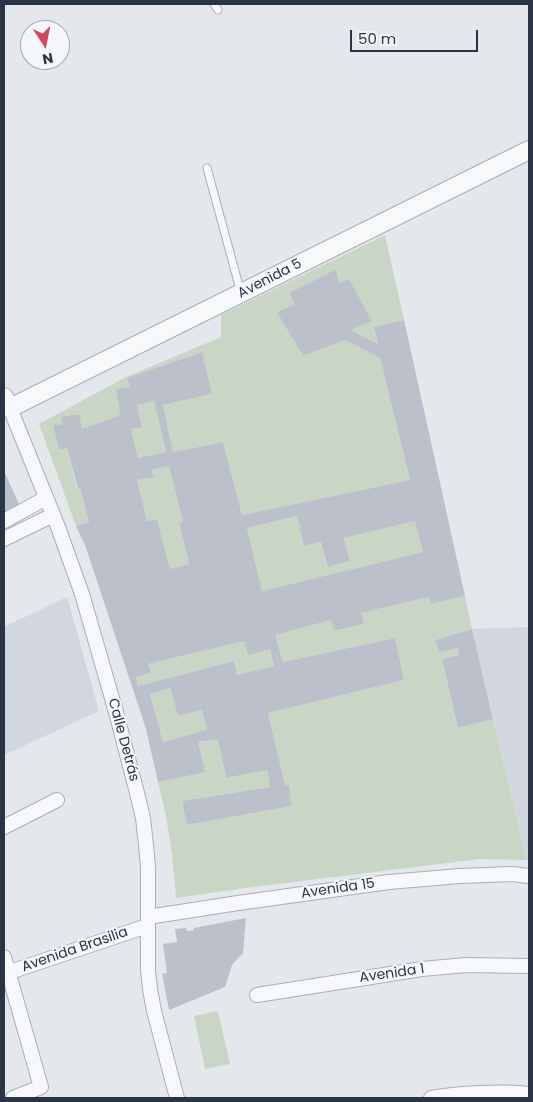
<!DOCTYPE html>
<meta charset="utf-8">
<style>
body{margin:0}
#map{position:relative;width:533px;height:1102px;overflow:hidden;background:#e4e7ec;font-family:Poppins,sans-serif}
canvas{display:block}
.frame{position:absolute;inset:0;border:5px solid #2b3445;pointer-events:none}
.north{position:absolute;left:20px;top:20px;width:50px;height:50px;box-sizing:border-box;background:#f4f6f9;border:1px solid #a4a8b1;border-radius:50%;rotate:169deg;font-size:14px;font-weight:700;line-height:20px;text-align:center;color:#2b3445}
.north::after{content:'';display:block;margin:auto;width:18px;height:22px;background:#d1495b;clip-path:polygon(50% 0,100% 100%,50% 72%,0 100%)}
.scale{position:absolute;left:350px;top:30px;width:128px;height:22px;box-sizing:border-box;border:2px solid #2b3445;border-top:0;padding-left:6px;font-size:15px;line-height:18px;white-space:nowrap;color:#2b3445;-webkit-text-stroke:4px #f4f6f9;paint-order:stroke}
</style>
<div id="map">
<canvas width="533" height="1102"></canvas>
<div class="frame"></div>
<div class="north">N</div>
<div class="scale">50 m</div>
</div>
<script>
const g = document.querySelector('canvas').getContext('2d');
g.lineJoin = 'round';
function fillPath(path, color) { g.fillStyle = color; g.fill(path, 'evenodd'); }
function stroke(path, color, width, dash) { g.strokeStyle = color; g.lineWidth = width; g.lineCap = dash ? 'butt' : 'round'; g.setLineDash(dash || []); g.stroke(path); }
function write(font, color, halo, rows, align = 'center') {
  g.font = font + ' Poppins,sans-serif'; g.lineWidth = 4; g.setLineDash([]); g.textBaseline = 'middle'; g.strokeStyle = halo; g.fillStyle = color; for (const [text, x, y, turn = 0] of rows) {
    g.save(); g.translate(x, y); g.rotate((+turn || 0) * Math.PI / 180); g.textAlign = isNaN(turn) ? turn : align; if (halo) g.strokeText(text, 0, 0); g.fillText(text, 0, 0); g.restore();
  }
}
const built = new Path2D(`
 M 67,597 L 99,711 L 4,755 L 4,627 Z
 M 529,627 L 529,860 L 527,860 L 472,629 Z`);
const green = new Path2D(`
 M 385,235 L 404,320 L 374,327 L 378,344 L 351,330 L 371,321 L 349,279 L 340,283 L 334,271 L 289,293 L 295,304 L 278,312 L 303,356 L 345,340 L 380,358 L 410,480 L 242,515 L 223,442 L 173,452 L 163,405 L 212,394 L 201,352 L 128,378 L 130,387 L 116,389 L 120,415 L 82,429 L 78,414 L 62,417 L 63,424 L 53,425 L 59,450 L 67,448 L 77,489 L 80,488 L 89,522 L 76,526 L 39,424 L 126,377 L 221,337 L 221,315 Z
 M 154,401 L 166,452 L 138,458 L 131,429 L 142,427 L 137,405 Z
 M 169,466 L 183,522 L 179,524 L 189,564 L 170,569 L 157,519 L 147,521 L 137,480 L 153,477 L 151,470 Z
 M 297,516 L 304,546 L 321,542 L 328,567 L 350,561 L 344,538 L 415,521 L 423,552 L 262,591 L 247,528 Z
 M 465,596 L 472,629 L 435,640 L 439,652 L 458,648 L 459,655 L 442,659 L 458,728 L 493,719 L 527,860 L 480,859 L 245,888 L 176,898 L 172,854 L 166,816 L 158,782 L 198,742 L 218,739 L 226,778 L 267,770 L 270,787 L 182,801 L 187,825 L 292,806 L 289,785 L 285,785 L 268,713 L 404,680 L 395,638 L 283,662 L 275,635 L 331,620 L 335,631 L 364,624 L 361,613 L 428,597 L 431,604 Z
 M 244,641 L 270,649 L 274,666 L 237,675 L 234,661 L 138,686 L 136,677 L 151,673 L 148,664 Z
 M 170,688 L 178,716 L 202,710 L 207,730 L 163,742 L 150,694 Z
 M 218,1011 L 230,1064 L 205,1069 L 194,1016 Z`);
const building = new Path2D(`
 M 335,270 L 340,283 L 349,279 L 372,321 L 351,330 L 378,344 L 374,327 L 404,320 L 465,596 L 431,604 L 428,597 L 361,613 L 364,624 L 334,631 L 331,620 L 275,635 L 283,662 L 395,638 L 404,680 L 268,713 L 285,785 L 289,785 L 292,806 L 187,825 L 182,801 L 270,787 L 267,770 L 226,778 L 218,739 L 198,742 L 205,772 L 158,782 L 146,729 L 85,545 L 76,526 L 89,522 L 80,488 L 78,489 L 67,448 L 59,450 L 53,425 L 63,424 L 61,417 L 79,414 L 82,429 L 120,415 L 116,389 L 130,387 L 127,378 L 202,352 L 212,394 L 163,405 L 173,452 L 223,442 L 242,515 L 410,480 L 380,358 L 345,340 L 303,356 L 277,312 L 295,304 L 289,293 ZM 154,401 L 166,452 L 138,458 L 131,429 L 142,427 L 137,405 ZM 169,466 L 183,522 L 179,523 L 189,564 L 170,569 L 157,519 L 147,521 L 137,480 L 154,477 L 151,470 ZM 297,516 L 304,546 L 321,542 L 328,567 L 350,561 L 344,538 L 415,521 L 423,552 L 262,591 L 247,528 ZM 244,641 L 248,655 L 270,649 L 274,666 L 237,675 L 234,661 L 138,686 L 136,677 L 151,673 L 148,664 ZM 170,688 L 178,716 L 202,710 L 207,730 L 163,742 L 150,694 Z
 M 4,471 L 19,504 L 4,513 Z
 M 472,629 L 493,719 L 458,728 L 442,659 L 459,655 L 458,648 L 439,652 L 435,640 Z
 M 246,918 L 243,953 L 232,965 L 225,987 L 169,1010 L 162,974 L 167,973 L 163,944 L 177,942 L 175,929 L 186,928 L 187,931 L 194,930 L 194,928 Z`);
const service = new Path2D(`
 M 214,4 L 218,10
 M 207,168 L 241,293`);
const minor = new Path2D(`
 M 10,408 L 58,527 L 82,594 L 116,712 L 137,793 L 143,818 L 146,845 L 148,867 L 148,970 L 150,989 L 154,1011 L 177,1098
 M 4,521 L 46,498
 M 4,539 L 53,515
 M 4,827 L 57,800
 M 148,917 L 238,903 L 389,882 L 460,876 L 512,874 L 529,876
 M 4,957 L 41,1087 L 13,1098
 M 4,974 L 147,926
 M 257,995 L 422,969 L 466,965 L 529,966
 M 431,1098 C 460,1093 500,1091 529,1094`);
const tertiary = new Path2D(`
 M 4,397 L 10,408 L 529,150`);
const streetNames = [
 ["Avenida 5",270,279,-27],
 ["Calle Detrás",123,740,75],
 ["Avenida 15",338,889,-8],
 ["Avenida Brasilia",75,950,-19],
 ["Avenida 1",392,974,-8]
];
fillPath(built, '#d2d6de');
fillPath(green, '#c9d6c5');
fillPath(building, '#bbc0ca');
stroke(service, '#a9aeb7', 9);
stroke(minor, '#a9aeb7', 16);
stroke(tertiary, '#a9aeb7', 20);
stroke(service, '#f7f8fa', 7);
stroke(minor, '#f7f8fa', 14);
stroke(tertiary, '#f7f8fa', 18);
write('14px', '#2b3445', '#f4f6f9', streetNames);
</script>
